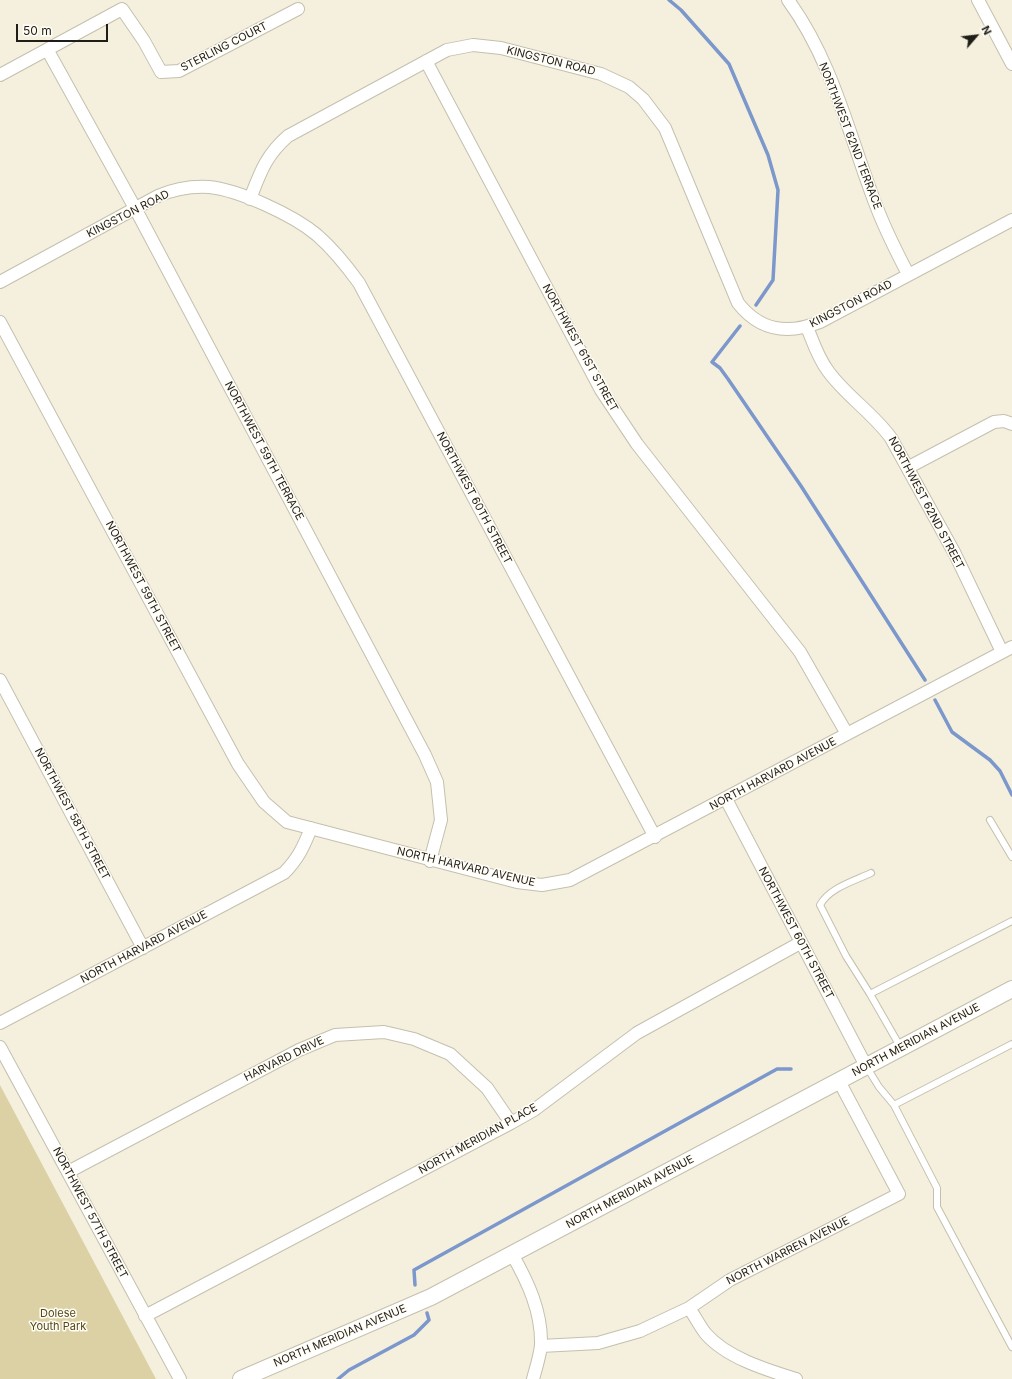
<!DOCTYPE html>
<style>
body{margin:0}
#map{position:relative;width:1012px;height:1379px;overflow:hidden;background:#f5f0dd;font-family:Inter,sans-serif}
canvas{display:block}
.north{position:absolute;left:956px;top:16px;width:40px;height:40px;-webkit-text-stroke:3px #fffdf5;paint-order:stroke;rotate:62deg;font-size:11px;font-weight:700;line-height:16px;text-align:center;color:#1f1d17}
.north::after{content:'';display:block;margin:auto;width:14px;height:18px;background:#1f1d17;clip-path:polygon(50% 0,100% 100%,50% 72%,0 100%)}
.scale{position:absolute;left:16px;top:24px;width:92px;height:18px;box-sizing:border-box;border:2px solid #1f1d17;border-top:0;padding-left:5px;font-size:12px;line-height:14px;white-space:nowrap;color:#1f1d17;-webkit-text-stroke:3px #fffdf5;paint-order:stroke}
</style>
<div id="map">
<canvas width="1012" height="1379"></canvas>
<div class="north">N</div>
<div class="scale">50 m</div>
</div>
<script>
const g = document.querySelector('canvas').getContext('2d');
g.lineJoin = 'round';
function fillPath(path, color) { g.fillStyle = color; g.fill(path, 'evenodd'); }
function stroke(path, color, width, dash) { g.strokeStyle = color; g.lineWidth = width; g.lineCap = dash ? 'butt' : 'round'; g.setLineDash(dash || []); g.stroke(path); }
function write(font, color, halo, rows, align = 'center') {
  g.font = font + ' Inter,sans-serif'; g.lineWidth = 3; g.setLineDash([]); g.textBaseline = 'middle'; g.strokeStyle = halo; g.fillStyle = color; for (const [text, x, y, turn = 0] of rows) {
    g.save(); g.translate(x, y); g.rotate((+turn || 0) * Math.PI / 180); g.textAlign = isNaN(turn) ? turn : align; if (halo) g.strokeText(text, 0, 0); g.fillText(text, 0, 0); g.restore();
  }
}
const green = new Path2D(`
 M 0,1085 L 156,1379 L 0,1379 Z`);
const stream = new Path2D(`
 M 669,0 L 681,10 L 729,64 L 768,155 L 778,190 L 773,280 L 756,305
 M 740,326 L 712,362 L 720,368 L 728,379 L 801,486 L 925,680
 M 935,700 L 952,732 L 990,760 L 1000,771 L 1012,795
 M 415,1285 L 414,1270 L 777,1069 L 791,1069
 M 338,1379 L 349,1370 L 414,1335 L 429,1320 L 427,1313`);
const lane = new Path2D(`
 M 990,820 L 1012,857
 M 871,873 C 854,881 829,888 820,905 L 846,956 L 870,994 L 1012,921
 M 870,994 L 901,1048
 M 1012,1044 L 894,1105 L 937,1188 L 937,1207 L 1012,1347
 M 866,1066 L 879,1087 L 894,1105`);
const street = new Path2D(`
 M 788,0 C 833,61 850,139 877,208 C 886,231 897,253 908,274
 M 978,0 L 1012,64
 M 48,51 L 135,208 L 425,755 L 437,782 L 441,820 L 430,861
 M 426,61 L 601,390 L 637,444 L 800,652 L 847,734
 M 0,75 L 122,9 L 144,41 L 161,72 L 179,71 L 298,9
 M 250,199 C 260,173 266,155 288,136 L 447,50 L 473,45 L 501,48 L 601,74 L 629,87 L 643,99 L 665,128 L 738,303 C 760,331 787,335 820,322 L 1012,220
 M 0,282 L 158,196 C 174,189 191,186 209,187 C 239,190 293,215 317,235 C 333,249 346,265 359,283 L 655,837
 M 0,322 L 238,764 L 264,802 L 287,822 L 517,882 L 542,885 L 570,880 L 1012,647
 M 807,327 C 813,342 818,358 828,371 C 846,396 873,413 891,438 L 955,554 L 1002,652
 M 909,467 L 994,422 L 1004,421 L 1012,424
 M 0,680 L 143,948
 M 726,799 L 866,1066
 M 0,1023 L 284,873 C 298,859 304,846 311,828
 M 0,1047 L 180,1379
 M 68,1172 L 299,1050 L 335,1035 L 384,1032 L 414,1039 L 450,1054 L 487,1088 L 511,1123
 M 512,1254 C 528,1282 542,1312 541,1345 C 540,1356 536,1368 533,1379
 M 689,1308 C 695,1316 700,1327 706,1334 C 727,1358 767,1370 796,1379
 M 145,1316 L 511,1123 L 534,1110 L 637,1033 L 800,943
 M 541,1346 L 598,1343 L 640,1331 L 689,1308 L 730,1280 L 899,1194 L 839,1081`);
const secondary = new Path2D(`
 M 241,1379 L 431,1297 L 1012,989`);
const streetNames = [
 ["STERLING COURT",224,47,-27],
 ["KINGSTON ROAD",551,61,14],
 ["NORTHWEST 62ND TERRACE",850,136,69],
 ["KINGSTON ROAD",128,214,-27],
 ["KINGSTON ROAD",851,304,-27],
 ["NORTHWEST 61ST STREET",580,348,61],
 ["NORTHWEST 59TH TERRACE",264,451,62],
 ["NORTHWEST 60TH STREET",474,498,62],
 ["NORTHWEST 62ND STREET",926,503,62],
 ["NORTHWEST 59TH STREET",143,587,62],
 ["NORTH HARVARD AVENUE",773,774,-28],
 ["NORTHWEST 58TH STREET",72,814,62],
 ["NORTH HARVARD AVENUE",466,867,13],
 ["NORTHWEST 60TH STREET",796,933,62],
 ["NORTH HARVARD AVENUE",144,947,-28],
 ["NORTH MERIDIAN AVENUE",916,1040,-28],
 ["HARVARD DRIVE",284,1059,-26],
 ["NORTH MERIDIAN PLACE",478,1139,-29],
 ["NORTH MERIDIAN AVENUE",630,1192,-28],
 ["NORTHWEST 57TH STREET",90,1213,62],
 ["NORTH WARREN AVENUE",788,1251,-27],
 ["NORTH MERIDIAN AVENUE",340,1336,-23]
];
const parkNames = [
 ["Dolese",58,1314],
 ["Youth Park",58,1327]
];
fillPath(green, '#dcd0a5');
stroke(stream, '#7b97cb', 3.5);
stroke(lane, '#c4c0ae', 8);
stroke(street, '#c4c0ae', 14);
stroke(secondary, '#c4c0ae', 18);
stroke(lane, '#fff', 6);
stroke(street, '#fff', 12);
stroke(secondary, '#fff', 16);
write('11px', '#1f1d17', '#fffdf5', streetNames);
write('11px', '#544818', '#fffdf5', parkNames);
</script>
